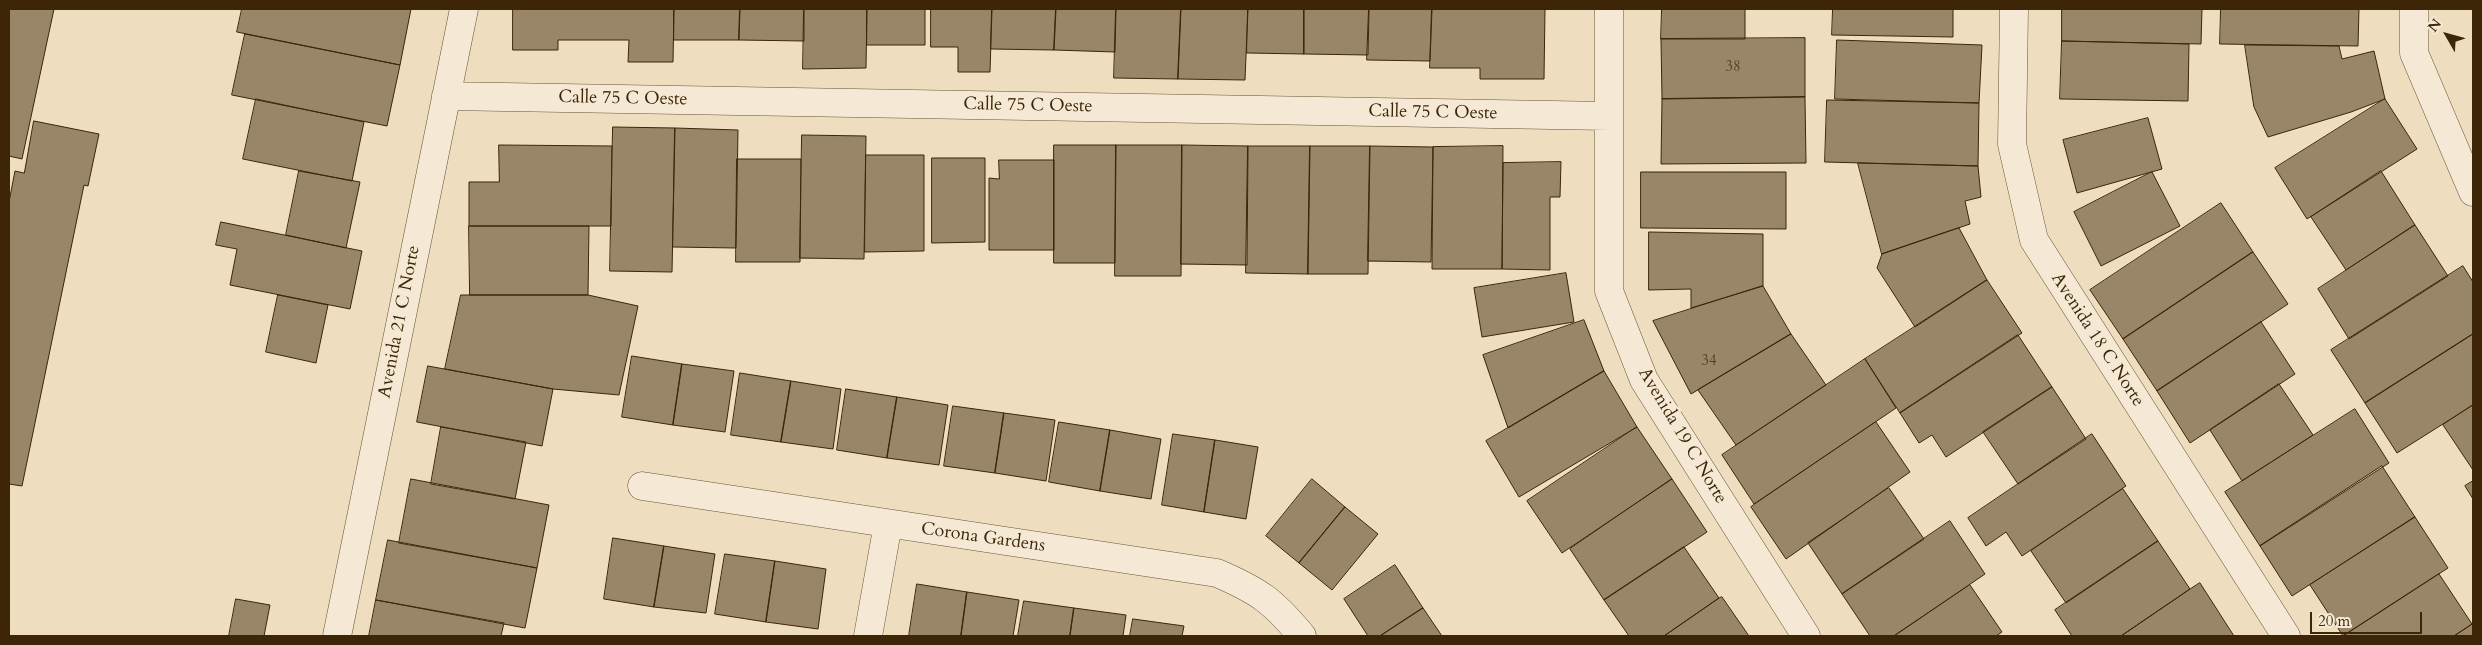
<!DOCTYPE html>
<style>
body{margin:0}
#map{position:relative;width:2482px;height:645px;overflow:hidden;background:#efddbf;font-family:Cardo,serif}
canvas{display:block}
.frame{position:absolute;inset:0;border:10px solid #3c2607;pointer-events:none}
.north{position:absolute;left:2422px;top:10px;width:50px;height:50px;-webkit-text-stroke:4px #f5e9d5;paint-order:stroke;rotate:308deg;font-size:14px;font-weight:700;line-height:20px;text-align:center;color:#3c2607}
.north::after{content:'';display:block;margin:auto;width:18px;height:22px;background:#3c2607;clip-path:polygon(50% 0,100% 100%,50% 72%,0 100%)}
.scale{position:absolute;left:2310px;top:612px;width:112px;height:22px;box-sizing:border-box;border:2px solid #3c2607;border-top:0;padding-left:6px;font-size:15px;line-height:18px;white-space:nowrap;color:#3c2607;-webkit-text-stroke:4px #f5e9d5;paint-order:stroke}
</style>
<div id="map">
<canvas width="2482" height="645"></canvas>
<div class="frame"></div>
<div class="north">N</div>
<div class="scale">20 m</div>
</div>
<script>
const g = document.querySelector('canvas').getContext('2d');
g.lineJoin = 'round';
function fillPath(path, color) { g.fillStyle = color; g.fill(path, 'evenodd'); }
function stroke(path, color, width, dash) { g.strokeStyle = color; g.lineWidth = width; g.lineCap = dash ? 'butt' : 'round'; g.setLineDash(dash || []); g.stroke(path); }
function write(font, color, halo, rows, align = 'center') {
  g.font = font + ' Cardo,serif'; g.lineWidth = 5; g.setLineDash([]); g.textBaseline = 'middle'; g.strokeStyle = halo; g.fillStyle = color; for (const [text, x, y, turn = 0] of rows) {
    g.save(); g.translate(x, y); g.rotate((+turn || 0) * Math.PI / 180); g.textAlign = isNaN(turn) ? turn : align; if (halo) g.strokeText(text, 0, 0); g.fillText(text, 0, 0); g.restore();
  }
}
const building = new Path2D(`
 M 9,9 L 54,9 L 22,159 L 9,156 Z
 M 242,9 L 411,9 L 400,65 L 237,32 Z
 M 513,9 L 674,9 L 673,62 L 628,62 L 629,40 L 558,40 L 558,50 L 513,50 Z
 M 674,9 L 740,9 L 739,40 L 674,40 Z
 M 740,9 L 804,9 L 804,41 L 739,40 Z
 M 804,9 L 867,9 L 866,68 L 803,69 Z
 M 867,9 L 925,9 L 925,45 L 867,45 Z
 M 931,9 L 992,9 L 990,72 L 958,72 L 958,47 L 931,47 Z
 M 992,9 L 1056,9 L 1054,50 L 991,49 Z
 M 1056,9 L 1116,9 L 1115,52 L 1054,50 Z
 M 1116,9 L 1181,9 L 1178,79 L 1114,78 Z
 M 1181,9 L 1248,9 L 1245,80 L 1178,79 Z
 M 1248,9 L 1304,9 L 1304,54 L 1247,53 Z
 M 1304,9 L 1369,9 L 1368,55 L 1304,54 Z
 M 1369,9 L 1432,9 L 1430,61 L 1367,60 Z
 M 1432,9 L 1545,9 L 1544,79 L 1480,79 L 1480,68 L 1430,68 Z
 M 1662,9 L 1745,9 L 1745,39 L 1661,39 Z
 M 1833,9 L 1953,9 L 1953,37 L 1832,35 Z
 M 2062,9 L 2202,9 L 2201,44 L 2062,41 Z
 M 2221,9 L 2359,9 L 2358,46 L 2220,44 Z
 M 245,34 L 400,65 L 387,126 L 232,95 Z
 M 1805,38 L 1805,97 L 1662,99 L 1661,39 Z
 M 1837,40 L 1982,45 L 1979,103 L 1835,99 Z
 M 2062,41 L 2189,44 L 2188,101 L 2060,99 Z
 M 2245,45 L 2339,46 L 2342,59 L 2374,51 L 2385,99 L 2351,112 L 2268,137 L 2254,107 Z
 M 1805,97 L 1806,163 L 1661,164 L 1662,99 Z
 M 256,99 L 364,122 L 352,181 L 243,159 Z
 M 2385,99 L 2417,149 L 2307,219 L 2275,168 Z
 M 1827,100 L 1979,103 L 1978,166 L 1825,162 Z
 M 2148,118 L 2162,169 L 2077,193 L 2063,140 Z
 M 34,121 L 99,134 L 88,186 L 84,185 L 22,486 L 9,484 L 9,202 L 15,171 L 24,173 Z
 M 613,127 L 675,128 L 672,272 L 610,271 Z
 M 675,128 L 738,130 L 736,248 L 673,247 Z
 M 802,135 L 866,136 L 864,259 L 800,258 Z
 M 499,145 L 612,146 L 611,226 L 469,226 L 469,182 L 499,182 Z
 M 1054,145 L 1116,145 L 1115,263 L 1054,263 Z
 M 1116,145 L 1182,145 L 1181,276 L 1115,276 Z
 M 1182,145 L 1248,146 L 1247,265 L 1181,264 Z
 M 1248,146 L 1310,146 L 1308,274 L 1246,273 Z
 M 1310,146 L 1370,146 L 1368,274 L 1308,274 Z
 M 1370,146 L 1433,147 L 1431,262 L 1368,261 Z
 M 1503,146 L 1502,269 L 1432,269 L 1433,147 Z
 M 866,155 L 924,155 L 924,251 L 865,252 Z
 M 932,158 L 985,158 L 985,242 L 932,243 Z
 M 737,159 L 801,159 L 800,262 L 736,262 Z
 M 999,160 L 1054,160 L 1054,250 L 989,250 L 989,178 L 999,179 Z
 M 1561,162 L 1560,197 L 1550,197 L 1550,270 L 1502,269 L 1503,163 Z
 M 1858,163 L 1978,166 L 1981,197 L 1965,201 L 1970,224 L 1882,254 Z
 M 299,171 L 360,182 L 346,248 L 286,235 Z
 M 2381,171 L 2415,225 L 2346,270 L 2311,217 Z
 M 1641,172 L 1786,172 L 1786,229 L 1641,228 Z
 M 2152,172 L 2180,226 L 2101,266 L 2074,212 Z
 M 2221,203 L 2253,252 L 2123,339 L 2090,290 Z
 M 221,222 L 362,251 L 350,309 L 230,285 L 237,249 L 216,245 Z
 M 2415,225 L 2448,276 L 2349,339 L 2318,289 Z
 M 469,226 L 589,226 L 588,295 L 470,295 Z
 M 1959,228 L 1987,280 L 1915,327 L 1877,268 L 1882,254 Z
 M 1649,232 L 1763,234 L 1763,286 L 1691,308 L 1691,289 L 1649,290 Z
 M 2253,252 L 2288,304 L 2157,391 L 2123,339 Z
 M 2463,266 L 2473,282 L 2473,334 L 2365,403 L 2331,350 Z
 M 1566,273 L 1574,322 L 1482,337 L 1474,288 Z
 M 1987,280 L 2022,333 L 1900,413 L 1865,359 Z
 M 1763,286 L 1791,334 L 1691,394 L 1653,321 Z
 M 278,295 L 328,305 L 316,363 L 266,352 Z
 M 461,295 L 588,295 L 638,306 L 619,395 L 553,389 L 445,369 Z
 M 1584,320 L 1604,371 L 1508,428 L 1483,355 Z
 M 2261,322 L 2295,374 L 2190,443 L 2157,391 Z
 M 1791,334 L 1826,385 L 1736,445 L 1698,390 Z
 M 2473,334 L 2473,405 L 2397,453 L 2365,403 Z
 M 2018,335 L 2052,387 L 1946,457 L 1932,435 L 1919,443 L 1900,413 Z
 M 632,356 L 682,364 L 673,425 L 622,417 Z
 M 1865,359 L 1896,408 L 1754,504 L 1722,455 Z
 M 682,364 L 734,371 L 725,432 L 673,425 Z
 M 428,366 L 553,389 L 542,446 L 417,422 Z
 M 1604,371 L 1637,427 L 1519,497 L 1486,441 Z
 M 740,373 L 791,381 L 781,442 L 731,435 Z
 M 791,381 L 841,389 L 833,449 L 781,442 Z
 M 2279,384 L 2313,435 L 2242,481 L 2210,430 Z
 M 2052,387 L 2086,439 L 2018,484 L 1983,432 Z
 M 846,389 L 897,397 L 887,458 L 837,450 Z
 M 897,397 L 948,405 L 939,465 L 887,458 Z
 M 2473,405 L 2473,470 L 2443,425 Z
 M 953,406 L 1004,413 L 995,473 L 944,466 Z
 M 2355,409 L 2389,463 L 2260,546 L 2225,492 Z
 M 1004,413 L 1055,420 L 1046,481 L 995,473 Z
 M 1059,422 L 1110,430 L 1100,491 L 1049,482 Z
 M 1876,422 L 1910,472 L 1786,559 L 1751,507 Z
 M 441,427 L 526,442 L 515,499 L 431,484 Z
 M 1637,427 L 1672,479 L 1562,553 L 1527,501 Z
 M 1110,430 L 1161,439 L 1151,499 L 1100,491 Z
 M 1173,434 L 1215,440 L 1204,512 L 1162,505 Z
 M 2092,434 L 2126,486 L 2022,556 L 2006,532 L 1986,546 L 1968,518 Z
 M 1215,440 L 1258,447 L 1246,519 L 1204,512 Z
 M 2382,466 L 2415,517 L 2292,596 L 2260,546 Z
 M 411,479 L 549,505 L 537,568 L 399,543 Z
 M 1312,479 L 1345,507 L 1299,563 L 1266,536 Z
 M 1672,479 L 1707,532 L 1604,600 L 1570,549 Z
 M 2473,481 L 2473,499 L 2465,486 Z
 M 1889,488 L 1924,539 L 1842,594 L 1808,543 Z
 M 2123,489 L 2158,541 L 2066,603 L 2031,551 Z
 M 1345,507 L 1378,534 L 1332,590 L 1299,563 Z
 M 2415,517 L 2448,568 L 2343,636 L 2310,585 Z
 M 1950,521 L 1985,574 L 1894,636 L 1870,636 L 1842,594 Z
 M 613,538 L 664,546 L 654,607 L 604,599 Z
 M 388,540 L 537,568 L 525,628 L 376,600 Z
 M 2158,541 L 2190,589 L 2121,636 L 2072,636 L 2055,610 Z
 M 664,546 L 715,554 L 706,613 L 654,607 Z
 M 1684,547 L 1719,598 L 1664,636 L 1629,636 L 1604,600 Z
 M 725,554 L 775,561 L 766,622 L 715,614 Z
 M 775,561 L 826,569 L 818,629 L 766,622 Z
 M 1395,565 L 1423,608 L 1380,636 L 1368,636 L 1344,599 Z
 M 2439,574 L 2472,624 L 2454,636 L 2343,636 Z
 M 2200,583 L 2234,636 L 2121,636 L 2190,589 Z
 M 917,584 L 967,592 L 961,636 L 909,636 Z
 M 1970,585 L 2002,632 L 1996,636 L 1894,636 Z
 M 967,592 L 1019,600 L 1013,636 L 961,636 Z
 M 1722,597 L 1749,636 L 1664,636 L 1719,598 Z
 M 236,599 L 270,605 L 264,636 L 229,636 Z
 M 376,600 L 504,623 L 501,636 L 369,636 Z
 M 1024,601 L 1074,608 L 1070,636 L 1018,636 Z
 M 1074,608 L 1126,615 L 1123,636 L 1070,636 Z
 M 1423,608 L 1442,636 L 1380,636 Z
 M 1133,619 L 1184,626 L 1182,636 L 1130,636 Z
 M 2473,623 L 2473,636 L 2454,636 L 2472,624 Z`);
const street = new Path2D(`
 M 1609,9 L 1609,291 L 1644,380 L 1806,636
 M 2014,9 L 2012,144 L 2034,240 L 2286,636
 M 2414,9 L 2414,53 L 2473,192
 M 446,96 L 1609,116
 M 642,486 L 1217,573 C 1259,591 1273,601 1302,636
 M 337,636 L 464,9
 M 868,636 L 888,524`);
const numberNames = [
 ["38",1733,68],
 ["34",1709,362]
];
const streetNames = [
 ["Calle 75 C Oeste",623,99,1],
 ["Calle 75 C Oeste",1028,106,1],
 ["Calle 75 C Oeste",1433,113,1],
 ["Avenida 21 C Norte",400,322,-79],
 ["Avenida 18 C Norte",2097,340,57],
 ["Avenida 19 C Norte",1682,436,59],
 ["Corona Gardens",983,538,8]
];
fillPath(building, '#998567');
stroke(building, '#3c2607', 1);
stroke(street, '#695435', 29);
stroke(street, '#f5e9d5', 28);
write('15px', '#533e1f', null, numberNames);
write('18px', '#3c2607', '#f5e9d5', streetNames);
</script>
